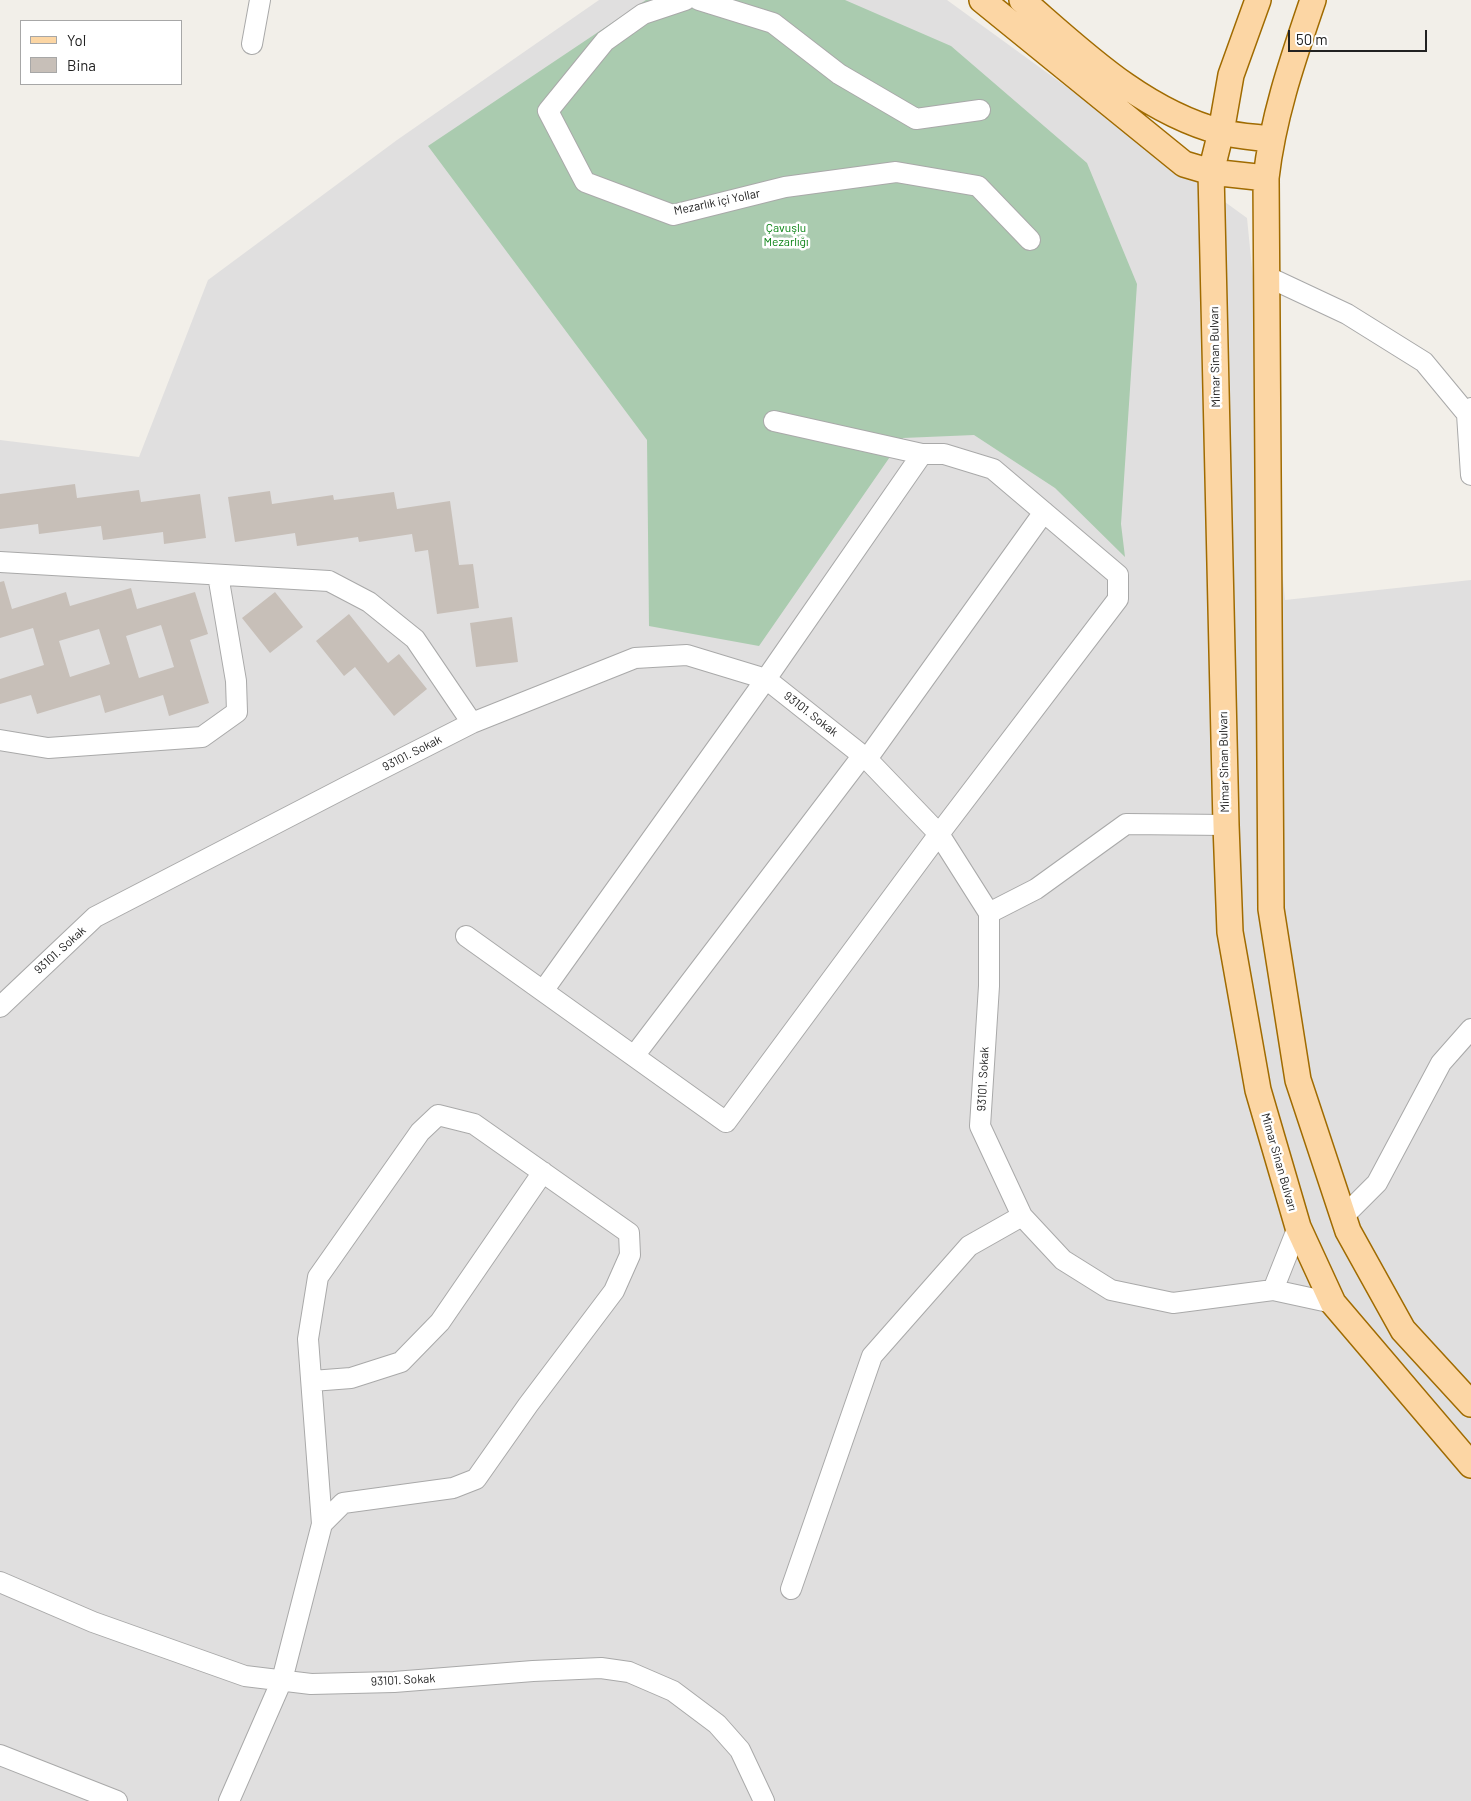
<!DOCTYPE html>
<meta charset="utf-8">
<style>
body{margin:0}
#map{position:relative;width:1471px;height:1801px;overflow:hidden;background:#f2efe9;font-family:Barlow,sans-serif}
canvas{display:block}
.legend{position:absolute;left:20px;top:20px;width:162px;height:65px;box-sizing:border-box;background:#fff;border:1px solid #a7a7a7;margin:0;padding:6px 9px;list-style:none;font-size:15px;color:#222}
.legend li{display:flex;align-items:center;gap:10px;height:25px}
.legend b{width:25px;border:1px solid #a7a7a7}
.scale{position:absolute;left:1288px;top:30px;width:139px;height:22px;box-sizing:border-box;border:2px solid #222;border-top:0;padding-left:6px;font-size:15px;line-height:18px;white-space:nowrap;color:#222;-webkit-text-stroke:4px #fff;paint-order:stroke}
</style>
<div id="map">
<canvas width="1471" height="1801"></canvas>
<ul class="legend">
<li><b style="height:6px;background:#fcd6a4"></b>Yol</li>
<li><b style="height:14px;background:#c7bfb8"></b>Bina</li>
</ul>
<div class="scale">50 m</div>
</div>
<script>
const g = document.querySelector('canvas').getContext('2d');
g.lineJoin = 'round';
function fillPath(path, color) { g.fillStyle = color; g.fill(path, 'evenodd'); }
function stroke(path, color, width, dash) { g.strokeStyle = color; g.lineWidth = width; g.lineCap = dash ? 'butt' : 'round'; g.setLineDash(dash || []); g.stroke(path); }
function write(font, color, halo, rows, align = 'center') {
  g.font = font + ' Barlow,sans-serif'; g.lineWidth = 5; g.setLineDash([]); g.textBaseline = 'middle'; g.strokeStyle = halo; g.fillStyle = color; for (const [text, x, y, turn = 0] of rows) {
    g.save(); g.translate(x, y); g.rotate((+turn || 0) * Math.PI / 180); g.textAlign = isNaN(turn) ? turn : align; if (halo) g.strokeText(text, 0, 0); g.fillText(text, 0, 0); g.restore();
  }
}
const residential = new Path2D(`
 M 599,0 L 947,0 L 1247,218 L 1285,600 L 1471,580 L 1471,1801 L 0,1801 L 0,440 L 139,457 L 208,280 L 397,140 Z`);
const cemetery = new Path2D(`
 M 646,0 L 845,0 L 951,46 L 1087,163 L 1137,284 L 1121,524 L 1125,557 L 1055,488 L 974,435 L 903,438 L 759,646 L 649,626 L 647,440 L 428,146 Z`);
const building = new Path2D(`
 M 75,484 L 77,498 L 139,490 L 141,502 L 200,494 L 206,538 L 164,544 L 163,532 L 103,540 L 101,526 L 39,534 L 38,524 L 0,529 L 0,494 Z
 M 270,491 L 272,504 L 333,495 L 334,500 L 394,492 L 397,509 L 450,501 L 459,565 L 473,564 L 479,608 L 437,614 L 428,550 L 415,552 L 412,534 L 359,542 L 358,537 L 297,546 L 295,533 L 235,542 L 228,497 Z
 M 4,581 L 12,609 L 66,592 L 70,606 L 131,588 L 137,609 L 195,592 L 208,634 L 190,640 L 209,703 L 169,716 L 163,695 L 105,713 L 100,695 L 37,714 L 31,695 L 0,704 L 0,679 L 44,665 L 33,628 L 0,638 L 0,582 ZM 161,625 L 174,667 L 139,678 L 126,636 ZM 99,629 L 110,664 L 70,677 L 59,641 Z
 M 275,592 L 303,627 L 270,653 L 242,618 Z
 M 349,614 L 388,663 L 399,654 L 427,689 L 394,716 L 355,667 L 344,676 L 316,641 Z
 M 512,617 L 518,662 L 476,667 L 470,623 Z`);
const minor = new Path2D(`
 M 685,0 L 643,14 L 605,41 L 548,111 L 585,182 L 673,215 L 785,187 L 896,172 L 978,186 L 1030,240
 M 699,0 L 773,23 L 839,74 L 916,119 L 980,110
 M 252,44 L 260,0
 M 1266,276 L 1347,314 L 1424,362 L 1467,414
 M 1471,408 L 1467,414 L 1471,475
 M 0,562 L 329,581 L 369,602 L 415,639 L 472,723
 M 0,740 L 48,748 L 202,737 L 237,712 L 236,681 L 218,575
 M 867,759 L 1044,512
 M 989,913 L 1036,889 L 1126,824 L 1226,825
 M 466,936 L 726,1122 L 939,834 L 1118,599 L 1118,575 L 993,469 L 944,454 L 922,454 L 774,421
 M 543,991 L 766,679 L 922,454
 M 0,1007 L 95,917 L 350,785 L 472,723 L 635,658 L 687,655 L 766,679 L 867,759 L 939,834 L 989,913 L 989,986 L 980,1126 L 1022,1216 L 1063,1260 L 1111,1290 L 1173,1303 L 1273,1290 L 1333,1303
 M 634,1056 L 863,755
 M 1343,1217 L 1377,1183 L 1441,1063 L 1471,1029
 M 1273,1290 L 1298,1227
 M 312,1381 L 351,1378 L 401,1362 L 440,1322 L 543,1172
 M 0,1582 L 93,1622 L 245,1676 L 311,1684 L 394,1682 L 533,1671 L 601,1668 L 629,1672 L 673,1691 L 717,1724 L 740,1750 L 764,1801
 M 791,1589 L 872,1356 L 969,1246 L 1022,1216
 M 0,1755 L 117,1801
 M 229,1801 L 282,1680 L 322,1524 L 308,1339 L 318,1277 L 420,1132 L 438,1115 L 474,1124 L 629,1233 L 630,1255 L 614,1291 L 528,1405 L 476,1479 L 453,1488 L 343,1503 L 322,1524`);
const major = new Path2D(`
 M 982,0 L 1184,164 L 1211,172 L 1266,178
 M 1022,0 C 1082,52 1142,111 1221,132 C 1236,136 1254,137 1270,139
 M 1258,0 L 1231,75 L 1221,132 L 1211,172 L 1226,825 L 1230,932 L 1258,1090 L 1298,1227 L 1333,1303 L 1471,1465
 M 1313,0 C 1293,59 1273,116 1266,178 L 1271,909 L 1298,1080 L 1348,1231 L 1403,1330 L 1471,1404`);
const streetNames = [
 ["Mezarlık içi Yollar",717,202,-12],
 ["Mimar Sinan Bulvarı",1215,357,-91],
 ["93101. Sokak",811,714,38],
 ["93101. Sokak",412,753,-27],
 ["Mimar Sinan Bulvarı",1224,762,-91],
 ["93101. Sokak",60,950,-42],
 ["93101. Sokak",983,1079,-87],
 ["Mimar Sinan Bulvarı",1279,1162,74],
 ["93101. Sokak",403,1680,-3]
];
const parkNames = [
 ["Çavuşlu",786,228],
 ["Mezarlığı",786,242]
];
fillPath(residential, '#e0dfdf');
fillPath(cemetery, '#aacbaf');
fillPath(building, '#c7bfb8');
stroke(minor, '#a9a9a9', 22);
stroke(major, '#a06b00', 28);
stroke(minor, '#fff', 20);
stroke(major, '#fcd6a4', 25);
write('12px', '#222', '#fff', streetNames);
write('12px', '#0c8416', '#fff', parkNames);
</script>
